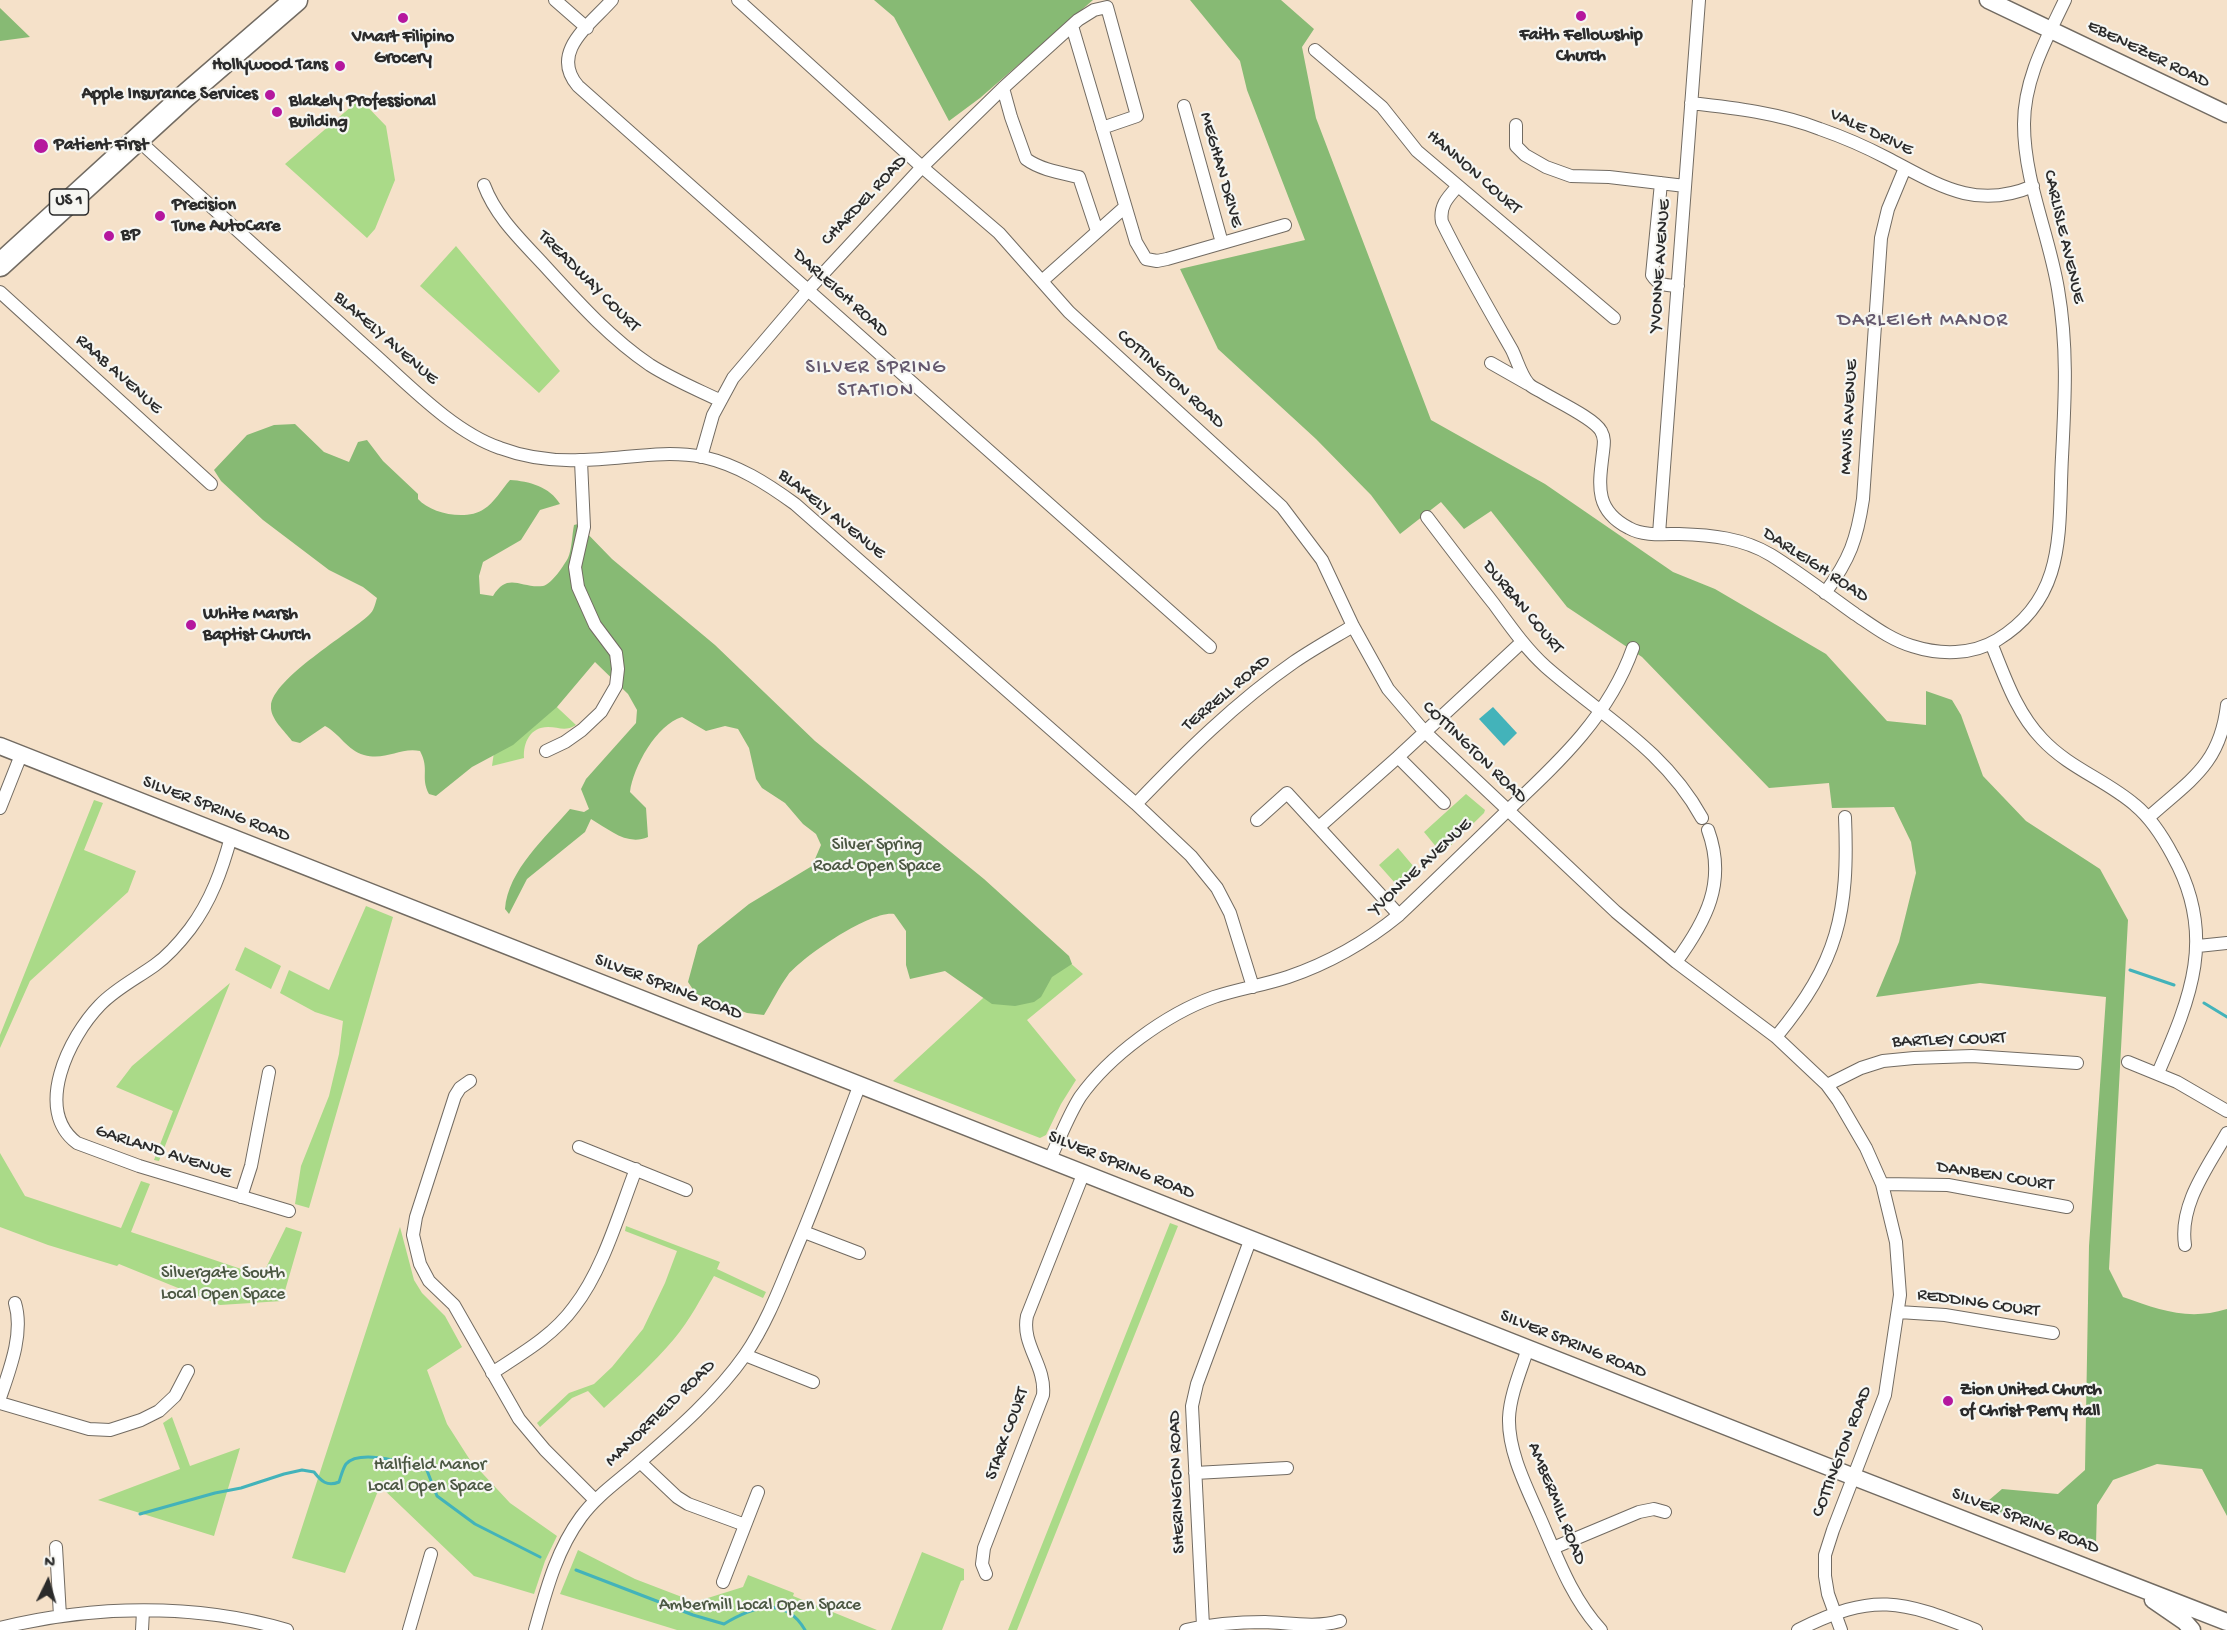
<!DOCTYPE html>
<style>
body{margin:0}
#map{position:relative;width:2227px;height:1630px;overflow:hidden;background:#f5e1c9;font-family:"Gochi Hand",sans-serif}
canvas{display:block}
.north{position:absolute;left:18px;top:1552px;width:60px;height:60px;-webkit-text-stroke:4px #f6f6f2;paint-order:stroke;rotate:5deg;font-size:16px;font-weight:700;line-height:24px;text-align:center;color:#2b2b2b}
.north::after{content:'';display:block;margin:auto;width:21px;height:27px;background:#2b2b2b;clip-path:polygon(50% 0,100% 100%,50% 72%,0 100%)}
</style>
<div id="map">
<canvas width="2227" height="1630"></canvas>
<div class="north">N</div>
</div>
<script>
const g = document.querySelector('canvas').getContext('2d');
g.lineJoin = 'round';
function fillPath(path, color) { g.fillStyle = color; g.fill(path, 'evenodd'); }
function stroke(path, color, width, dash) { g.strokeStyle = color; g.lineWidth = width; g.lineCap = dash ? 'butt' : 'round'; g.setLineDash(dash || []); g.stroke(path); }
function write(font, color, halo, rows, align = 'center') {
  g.font = font + ' "Gochi Hand",sans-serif'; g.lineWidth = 4.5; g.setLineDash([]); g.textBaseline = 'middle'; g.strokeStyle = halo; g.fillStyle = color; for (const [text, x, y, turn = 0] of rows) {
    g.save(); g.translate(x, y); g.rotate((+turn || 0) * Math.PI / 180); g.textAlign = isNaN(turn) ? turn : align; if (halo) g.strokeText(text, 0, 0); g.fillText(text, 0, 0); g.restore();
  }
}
const green = new Path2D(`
 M 360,99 L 386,126 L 395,180 L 375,229 L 367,238 L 285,164 Z
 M 456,246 L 560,371 L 539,393 L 420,286 Z
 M 544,695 L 576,725 C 565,732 559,727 548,727 C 530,727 523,743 524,758 L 492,766 L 494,752 Z
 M 1466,794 L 1485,810 L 1484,813 L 1442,854 L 1424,832 Z
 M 94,800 L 103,803 L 84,850 L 136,871 L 128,892 L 30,981 L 0,1048 L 0,1035 Z
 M 1398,848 L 1414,867 L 1395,883 L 1379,865 Z
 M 366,906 L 393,917 L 309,1208 L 295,1204 L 301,1166 L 329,1096 L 339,1054 L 343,1021 L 315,1012 L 280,993 L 289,970 L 329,990 Z
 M 1045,941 L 1083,974 L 1027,1020 L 1076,1080 L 1061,1104 L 1046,1135 L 1040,1138 L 893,1081 Z
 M 245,947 L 281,966 L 271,989 L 235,970 Z
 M 230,983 L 159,1161 L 154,1160 L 173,1111 L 116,1087 L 132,1066 Z
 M 0,1153 L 25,1196 L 121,1228 L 141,1181 L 150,1184 L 131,1232 L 262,1276 L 286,1227 L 302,1232 L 282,1301 L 220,1305 L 119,1264 L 117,1266 L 48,1245 L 0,1227 Z
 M 1170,1223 L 1178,1226 L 1017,1630 L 1008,1630 Z
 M 626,1226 L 720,1262 L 717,1269 L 766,1292 L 763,1298 L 714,1276 C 701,1298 690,1320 674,1339 C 653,1364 628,1386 604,1408 L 588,1391 L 572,1398 L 540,1427 L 537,1423 L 569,1393 L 594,1384 L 612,1367 L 643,1329 L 665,1283 L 677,1251 L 625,1231 Z
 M 400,1227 L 414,1280 L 422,1293 L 445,1316 L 462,1347 L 427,1370 L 447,1424 L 470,1460 L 510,1503 L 557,1536 L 545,1561 L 534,1594 L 474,1576 L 380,1486 L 345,1573 L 292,1558 Z
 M 172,1417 L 190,1466 L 240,1448 L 214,1536 L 98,1500 L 180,1469 L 163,1423 Z
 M 578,1550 L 635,1579 L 695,1602 L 743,1587 L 748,1575 L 794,1593 L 793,1596 L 877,1630 L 677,1630 L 560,1594 Z
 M 922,1552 L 964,1569 L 964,1580 L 961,1581 L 942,1630 L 891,1630 Z`);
const forest = new Path2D(`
 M 874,0 L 1093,0 L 980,98 L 949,121 L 894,17 Z
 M 1190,0 L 1281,0 L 1314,29 L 1302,47 L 1316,118 L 1431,420 L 1545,484 L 1673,572 L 1715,589 L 1826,654 L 1887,721 L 1926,725 L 1926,691 L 1952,700 L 1961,715 L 1983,776 L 2026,821 L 2100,869 L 2128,920 L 2109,1269 L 2123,1297 C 2160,1310 2188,1321 2227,1309 L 2227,1516 L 2202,1469 L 2157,1464 L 2113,1480 L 2097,1505 L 2096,1545 L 1981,1507 L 2002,1489 L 2058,1494 L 2085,1470 L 2089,1246 L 2106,997 L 1980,983 L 1876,997 L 1899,942 L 1916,873 L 1911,842 L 1894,807 L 1832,808 L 1829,783 L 1769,788 L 1642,657 L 1567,607 L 1491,511 L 1464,529 L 1441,502 L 1400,534 L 1371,495 L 1316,439 L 1218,349 L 1180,269 L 1305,240 L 1247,90 L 1240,61 Z
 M 0,8 L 30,37 L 0,41 Z
 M 295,424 L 324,452 L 349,462 L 358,442 L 367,440 L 383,461 L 418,494 L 418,499 C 431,514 467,521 484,509 C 494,503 502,489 510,480 C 529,481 550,487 560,504 L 540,510 L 521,540 L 483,562 L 479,576 L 480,594 L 493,596 C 508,571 521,589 543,586 C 552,584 564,565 568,558 C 572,549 572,535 574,525 L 578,524 L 612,559 L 715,645 L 815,741 L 984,879 L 1069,956 L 1072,964 L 1052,977 L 1041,997 L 1034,1002 L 1015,1006 L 992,1004 L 945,971 L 910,979 L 906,965 L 906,931 L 894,914 C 869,911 804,956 788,975 C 779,987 772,1002 764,1015 L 747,1013 L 696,994 L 688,982 L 698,945 L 749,904 L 812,866 L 821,845 L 816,834 L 803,824 L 785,803 L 762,788 L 756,779 L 749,748 L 738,729 L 725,726 L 706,731 L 682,717 C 657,724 633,767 630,792 L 646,808 L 648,837 C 627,846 610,830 591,819 L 585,832 L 527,879 L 509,914 L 505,909 C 508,870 546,837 570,809 L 584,812 L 589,809 L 581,789 L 586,779 L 636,723 L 637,710 L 628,694 L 595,662 L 557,707 L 513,745 L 472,767 L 436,796 L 429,794 C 420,777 430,770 420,751 C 400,747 386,761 364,755 C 347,750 340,734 325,726 L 300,743 L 292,741 C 285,731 270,719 271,706 C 272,679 350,633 369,615 C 374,611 375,604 377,598 L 363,587 L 329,570 L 263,520 L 221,481 L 214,470 L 247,435 L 274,425 Z`);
const water = new Path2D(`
 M 1493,707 L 1517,733 L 1504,746 L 1479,719 Z`);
const stream = new Path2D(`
 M 2130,970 L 2174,985
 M 2204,1003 L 2227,1017
 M 140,1514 L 215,1493 L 241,1488 L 284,1474 L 302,1470 L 314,1472 C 321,1481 327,1487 339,1482 C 341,1476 343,1468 346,1464 C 360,1448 409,1464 426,1468 L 437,1496 L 475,1524 L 540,1557
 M 576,1570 L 693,1615 L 724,1624 C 752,1607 785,1595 805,1630`);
const street = new Path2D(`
 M 555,0 L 587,28
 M 612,0 C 590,25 549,52 578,86 L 1210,647
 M 738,0 L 922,167 L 999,233 L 1069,312 L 1282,507 L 1322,560 L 1353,626 L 1388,689 L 1424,731 L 1616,912 L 1676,962 L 1776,1037 L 1827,1085 L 1838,1100 L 1866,1148 L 1882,1184 L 1896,1242 L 1900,1295 L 1885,1395 L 1833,1530 L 1825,1555 L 1825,1576 L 1828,1594 L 1841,1630
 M 1072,26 L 1136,242 L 1146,259 L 1157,261 L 1167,259 L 1285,225
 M 1315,50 L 1382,107 L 1417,151 L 1614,318
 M 1003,88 L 1011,117 L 1026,159 C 1041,170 1062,173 1079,177 L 1097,231
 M 1691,103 C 1735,108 1779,113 1820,129 C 1843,137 1866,147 1887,158 C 1937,184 1975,211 2033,186
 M 1184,106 L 1222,243
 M 1516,125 L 1516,146 L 1525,155 L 1546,167 L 1571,176 L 1609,177 L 1685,186
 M 137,139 C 213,209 290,278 366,347 C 404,380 452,432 500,448 C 524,457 554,461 580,460 C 621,460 661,449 703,457 C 738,465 766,483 795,504 L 1136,804 L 1191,856 L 1217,888 L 1230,913 L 1253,987
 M 1661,183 L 1652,275 C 1659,286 1666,285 1678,286
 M 484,185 C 496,217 521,240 544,265 C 577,301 609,337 650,365 C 672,379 696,389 719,400
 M 1458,186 C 1448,197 1439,206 1442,222 C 1463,265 1488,308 1512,350 C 1517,360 1521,375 1528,383 C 1531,387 1536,389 1540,391 C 1554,400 1594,418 1601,431 C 1605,438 1604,444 1603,452 C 1599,485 1594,510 1629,528 C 1643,536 1663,534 1679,534 C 1711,535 1743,538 1771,555 C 1800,573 1827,594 1855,614 C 1873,626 1891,640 1912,646 C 1940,655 1972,655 1997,640 C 2068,597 2058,529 2062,457 C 2065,399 2068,347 2058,289 C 2049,234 2024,181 2024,124 C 2024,79 2046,40 2065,0
 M 1042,281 L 1125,207
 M 0,292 L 211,484
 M 1491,363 L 1528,384
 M 701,457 L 713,415 L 733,378 L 808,290 L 922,167 L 1003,88 L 1078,20 L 1094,10 L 1107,7 L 1137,116 L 1102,128
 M 1427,517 C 1449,546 1471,575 1494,604 C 1510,626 1526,649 1546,667 C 1603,717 1664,749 1702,818
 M 1659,534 L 1699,0
 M 1825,593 C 1850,559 1857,539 1863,499 L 1881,238 L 1888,209 L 1905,168
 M 1991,643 C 2005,677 2016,712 2042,739 C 2069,768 2106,780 2135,805 C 2152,819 2163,837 2173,856 C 2217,935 2191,997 2158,1073
 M 546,751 L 565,742 L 582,730 L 601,712 L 616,686 L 618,669 L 616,653 L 595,625 L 578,587 L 575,567 L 584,527 L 581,461
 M 1398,757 L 1444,803
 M 1136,804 C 1185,753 1235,703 1294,662 C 1313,649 1333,638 1353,626
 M 0,808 L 21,755
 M 2149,817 C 2190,780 2220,765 2227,705
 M 1257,820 L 1287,793 L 1399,915
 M 1319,827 L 1398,757 L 1522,642
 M 231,837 C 222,870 211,901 190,929 C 180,942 169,955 155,965 C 137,978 115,989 100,1005 C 69,1037 33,1110 77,1143 L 139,1166 L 289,1211
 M 2198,946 L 2227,943
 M 1676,962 C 1706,921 1727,882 1708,830
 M 1776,1037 C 1838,962 1849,913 1845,817
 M 2128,1062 L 2177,1082 L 2227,1111
 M 470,1081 L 460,1088 L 455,1096 L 416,1217 L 413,1235 L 420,1264 L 429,1281 L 454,1305 L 519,1419 L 545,1450 L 595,1500
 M 1827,1085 L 1861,1068 L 1883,1061 L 1914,1058 L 1972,1056 L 2077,1063
 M 579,1147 L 686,1190
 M 1050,1159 C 1060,1138 1068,1116 1080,1097 C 1109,1056 1166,1014 1214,997 C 1238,989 1264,985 1288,977 C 1329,963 1366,942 1399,915 C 1436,880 1472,845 1508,810 C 1559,762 1609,716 1633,648
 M 1882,1184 L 1948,1185 L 2067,1207
 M 241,1197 L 251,1166 L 269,1072
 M 804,1232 L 859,1253
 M 2185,1245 C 2179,1204 2208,1167 2227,1133
 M 1899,1312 L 1945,1315 L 2053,1333
 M 1528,1348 C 1521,1370 1510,1395 1509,1418 C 1508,1452 1527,1488 1540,1518 C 1557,1557 1572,1599 1601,1630
 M 745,1355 L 813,1382
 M 492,1373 C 521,1354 553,1336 574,1307 C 603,1270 619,1213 636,1169
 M 0,1398 C 10,1369 24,1333 15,1303
 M 0,1403 L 89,1429 L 110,1430 L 141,1420 L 159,1411 L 175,1396 L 188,1371
 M 640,1462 L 677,1497 L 688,1504 L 745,1525
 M 1195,1473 L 1287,1468
 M 56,1547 L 60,1616
 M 1553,1548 L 1639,1512 L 1654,1509 L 1665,1512
 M 986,1574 L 982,1564 L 984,1548 L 1043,1395 C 1046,1365 1021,1345 1027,1316 L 1084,1172
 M 723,1582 L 758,1492
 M 1203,1626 L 1192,1406 L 1197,1384 L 1251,1238
 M 0,1628 C 92,1605 196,1603 287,1630
 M 142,1630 L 143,1611
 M 409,1630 L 431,1554
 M 535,1630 C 546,1591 556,1551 581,1517 C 597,1495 620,1480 640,1462 C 677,1430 717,1395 745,1355 C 767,1323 781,1285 796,1249 C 819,1195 839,1139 860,1084
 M 1186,1630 C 1212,1624 1238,1622 1265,1622 C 1290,1623 1316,1628 1340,1621
 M 1798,1630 C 1874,1592 1900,1600 1976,1630`);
const secondary = new Path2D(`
 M 1988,0 L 2227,114
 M 0,746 L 1854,1477 L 2227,1622
 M 2153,1600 L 2185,1622 L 2192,1630`);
const highway = new Path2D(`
 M 0,265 L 185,96 L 296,0`);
const markers = [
 [1581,16,6,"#b5179e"],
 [403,18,6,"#b5179e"],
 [340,66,6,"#b5179e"],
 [270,95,6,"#b5179e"],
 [277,112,6,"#b5179e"],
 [41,146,8,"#b5179e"],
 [160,216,6,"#b5179e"],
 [109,236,6,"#b5179e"],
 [191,625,6,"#b5179e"],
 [1948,1401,6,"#b5179e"]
];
const shields = [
 [69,202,39]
];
const shieldNames = [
 ["US 1",69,202]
];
const poiNames = [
 ["Faith Fellowship",1581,36,"center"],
 ["Church",1581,57,"center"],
 ["VMart Filipino",403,38,"center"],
 ["Grocery",403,59,"center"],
 ["Hollywood Tans",328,66,"right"],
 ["Apple Insurance Services",258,95,"right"],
 ["Blakely Professional",289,102],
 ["Building",289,123],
 ["Patient First",54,146],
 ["Precision",172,206],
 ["Tune AutoCare",172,227],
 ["BP",121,236],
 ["White Marsh",203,615],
 ["Baptist Church",203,636],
 ["Zion United Church",1960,1391],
 ["of Christ Perry Hall",1960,1412]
];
const streetNames = [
 ["EBENEZER ROAD",2148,55,26],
 ["VALE DRIVE",1871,133,25],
 ["MEGHAN DRIVE",1220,170,74],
 ["HANNON COURT",1473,173,41],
 ["CHARDEL ROAD",865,201,-47],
 ["CARLISLE AVENUE",2063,237,77],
 ["YVONNE AVENUE",1661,266,-86],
 ["TREADWAY COURT",588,282,45],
 ["DARLEIGH ROAD",840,294,42],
 ["BLAKELY AVENUE",385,339,41],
 ["RAAB AVENUE",118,375,42],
 ["COTTINGTON ROAD",1170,380,42],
 ["MAVIS AVENUE",1850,417,-87],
 ["BLAKELY AVENUE",831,515,39],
 ["DARLEIGH ROAD",1815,566,33],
 ["DURBAN COURT",1522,608,50],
 ["TERRELL ROAD",1227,694,-40],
 ["COTTINGTON ROAD",1474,753,44],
 ["SILVER SPRING ROAD",216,810,21],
 ["YVONNE AVENUE",1421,868,-43],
 ["SILVER SPRING ROAD",668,988,21],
 ["BARTLEY COURT",1949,1041,-2],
 ["GARLAND AVENUE",163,1153,18],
 ["SILVER SPRING ROAD",1121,1166,22],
 ["DANBEN COURT",1995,1177,9],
 ["REDDING COURT",1978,1304,8],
 ["SILVER SPRING ROAD",1573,1345,22],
 ["MANORFIELD ROAD",661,1414,-44],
 ["STARK COURT",1008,1434,-70],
 ["COTTINGTON ROAD",1843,1452,-69],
 ["SHERINGTON ROAD",1178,1482,-92],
 ["AMBERMILL ROAD",1556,1504,68],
 ["SILVER SPRING ROAD",2025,1522,21]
];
const parkNames = [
 ["Silver Spring",877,846],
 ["Road Open Space",877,867],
 ["Silvergate South",223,1274],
 ["Local Open Space",223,1295],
 ["Hallfield Manor",430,1466],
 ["Local Open Space",430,1487],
 ["Ambermill Local Open Space",760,1606]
];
const neighbourhoodNames = [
 ["DARLEIGH MANOR",1923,322],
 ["SILVER SPRING",876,369],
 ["STATION",876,392]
];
fillPath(green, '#aada88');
fillPath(forest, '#87ba74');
fillPath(water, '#43b3ba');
stroke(stream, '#43b3ba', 3);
stroke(street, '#726b62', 14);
stroke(secondary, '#726b62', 19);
stroke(highway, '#726b62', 25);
stroke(street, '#fff', 12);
stroke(secondary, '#fff', 16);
stroke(highway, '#fff', 22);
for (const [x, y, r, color] of markers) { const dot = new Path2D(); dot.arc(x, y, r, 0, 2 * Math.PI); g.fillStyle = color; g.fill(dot); stroke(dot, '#f6f6f2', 2); }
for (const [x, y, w] of shields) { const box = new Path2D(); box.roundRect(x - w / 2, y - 13, w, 26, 4.5); g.fillStyle = '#f6f6f2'; g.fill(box); stroke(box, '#2b2b2b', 1.5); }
write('bold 16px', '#2b2b2b', null, shieldNames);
write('bold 18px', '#2b2b2b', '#f6f6f2', poiNames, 'left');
write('18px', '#2b2b2b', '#f6f6f2', streetNames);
write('18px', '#4b5742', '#f6f6f2', parkNames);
g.letterSpacing = '1.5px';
write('20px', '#64586d', '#f6f6f2', neighbourhoodNames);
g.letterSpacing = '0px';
</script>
